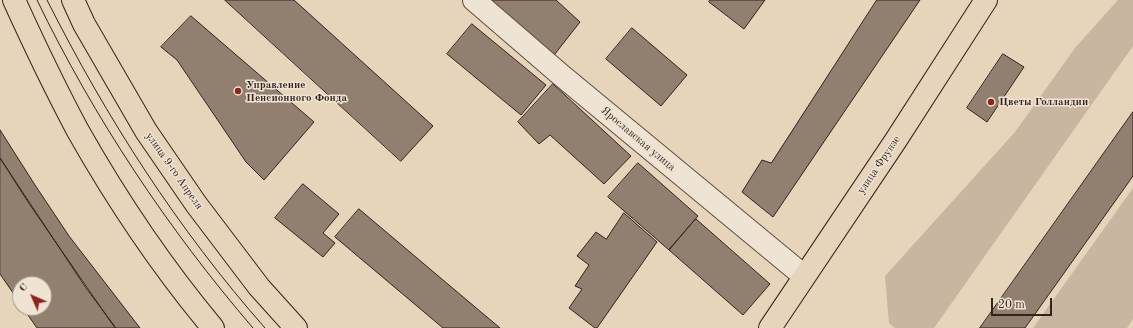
<!DOCTYPE html>
<meta charset="utf-8">
<style>
body{margin:0}
#map{position:relative;width:1133px;height:328px;overflow:hidden;background:#e6d4bb;font-family:"Old Standard TT",serif}
canvas{display:block}
.north{position:absolute;left:12px;top:276px;width:40px;height:40px;box-sizing:border-box;background:#efe3d3;border:1px solid #a4968a;border-radius:50%;rotate:315deg;font-size:11px;font-weight:700;line-height:16px;text-align:center;color:#34231d}
.north::after{content:'';display:block;margin:auto;width:14px;height:18px;background:#8f2418;clip-path:polygon(50% 0,100% 100%,50% 72%,0 100%)}
.scale{position:absolute;left:991px;top:298px;width:61px;height:18px;box-sizing:border-box;border:2px solid #34231d;border-top:0;padding-left:5px;font-size:12px;line-height:14px;white-space:nowrap;color:#34231d;-webkit-text-stroke:3px #efe3d3;paint-order:stroke}
</style>
<div id="map">
<canvas width="1133" height="328"></canvas>
<div class="north">С</div>
<div class="scale">20 m</div>
</div>
<script>
const g = document.querySelector('canvas').getContext('2d');
g.lineJoin = 'round';
function fillPath(path, color) { g.fillStyle = color; g.fill(path, 'evenodd'); }
function stroke(path, color, width, dash) { g.strokeStyle = color; g.lineWidth = width; g.lineCap = dash ? 'butt' : 'round'; g.setLineDash(dash || []); g.stroke(path); }
function write(font, color, halo, rows, align = 'center') {
  g.font = font + ' "Old Standard TT",serif'; g.lineWidth = 3; g.setLineDash([]); g.textBaseline = 'middle'; g.strokeStyle = halo; g.fillStyle = color; for (const [text, x, y, turn = 0] of rows) {
    g.save(); g.translate(x, y); g.rotate((+turn || 0) * Math.PI / 180); g.textAlign = isNaN(turn) ? turn : align; if (halo) g.strokeText(text, 0, 0); g.fillText(text, 0, 0); g.restore();
  }
}
const green = new Path2D(`
 M 1118,0 L 1133,0 L 1133,46 L 934,328 L 895,328 L 889,323 L 885,276 L 1015,132 L 1075,48 Z
 M 1133,188 L 1133,319 L 1127,328 L 1033,328 Z`);
const building = new Path2D(`
 M 225,0 L 294,0 L 433,126 L 401,161 Z
 M 482,0 L 556,0 L 580,22 L 551,59 Z
 M 710,0 L 765,0 L 744,29 L 709,2 Z
 M 877,0 L 920,0 L 773,217 L 742,192 L 762,160 L 771,163 Z
 M 191,16 L 314,122 L 264,180 L 246,162 L 177,60 L 161,47 Z
 M 472,24 L 546,85 L 521,115 L 447,54 Z
 M 632,28 L 687,75 L 661,106 L 606,59 Z
 M 1003,54 L 1024,67 L 987,122 L 967,108 Z
 M 553,84 L 631,156 L 604,184 L 550,135 L 539,144 L 518,122 Z
 M 1133,112 L 1133,176 L 1025,328 L 980,328 Z
 M 0,130 L 35,185 L 69,236 L 140,328 L 116,328 L 86,288 L 0,158 Z
 M 0,158 L 28,202 L 115,328 L 37,328 L 23,308 L 44,308 L 44,284 L 20,284 L 20,303 L 0,274 Z
 M 638,163 L 698,216 L 669,250 L 608,197 Z
 M 303,184 L 339,214 L 323,233 L 335,243 L 323,257 L 275,218 Z
 M 359,209 L 443,280 L 500,328 L 443,328 L 335,237 Z
 M 624,213 L 657,242 L 597,328 L 595,328 L 569,308 L 582,289 L 575,286 L 589,265 L 577,256 L 596,232 L 606,239 Z
 M 696,219 L 770,284 L 743,315 L 669,250 Z`);
const minor = new Path2D(`
 M 474,0 L 561,75 L 804,276`);
const major = new Path2D(`
 M 14,0 C 34,44 55,88 78,131 C 117,200 162,267 213,328
 M 73,0 L 84,24 L 146,131 L 196,204 L 259,287 L 296,328
 M 770,328 L 896,140 L 986,0`);
const tram = new Path2D(`
 M 37,0 C 94,118 168,229 253,328
 M 47,0 C 107,119 177,228 265,328`);
const markers = [
 [238,91,4,"#8f2418"],
 [991,102,4,"#8f2418"]
];
const poiNames = [
 ["Управление",246,85],
 ["Пенсионного Фонда",246,98],
 ["Цветы Голландии",999,102]
];
const streetNames = [
 ["Ярославская улица",638,139,40],
 ["улица Фрунзе",879,165,-56],
 ["улица 9-го Апреля",174,171,55]
];
fillPath(green, '#c8b6a0');
fillPath(building, '#917f6f');
stroke(building, '#34231d', 1);
stroke(minor, '#604f44', 24);
stroke(major, '#34231d', 24);
stroke(minor, '#efe3d3', 22);
stroke(major, '#e6d4bb', 22);
stroke(tram, '#34231d', 1);
for (const [x, y, r, color] of markers) { const dot = new Path2D(); dot.arc(x, y, r, 0, 2 * Math.PI); g.fillStyle = color; g.fill(dot); stroke(dot, '#efe3d3', 1.5); }
write('bold 11px', '#34231d', '#efe3d3', poiNames, 'left');
write('11px', '#34231d', '#efe3d3', streetNames);
</script>
